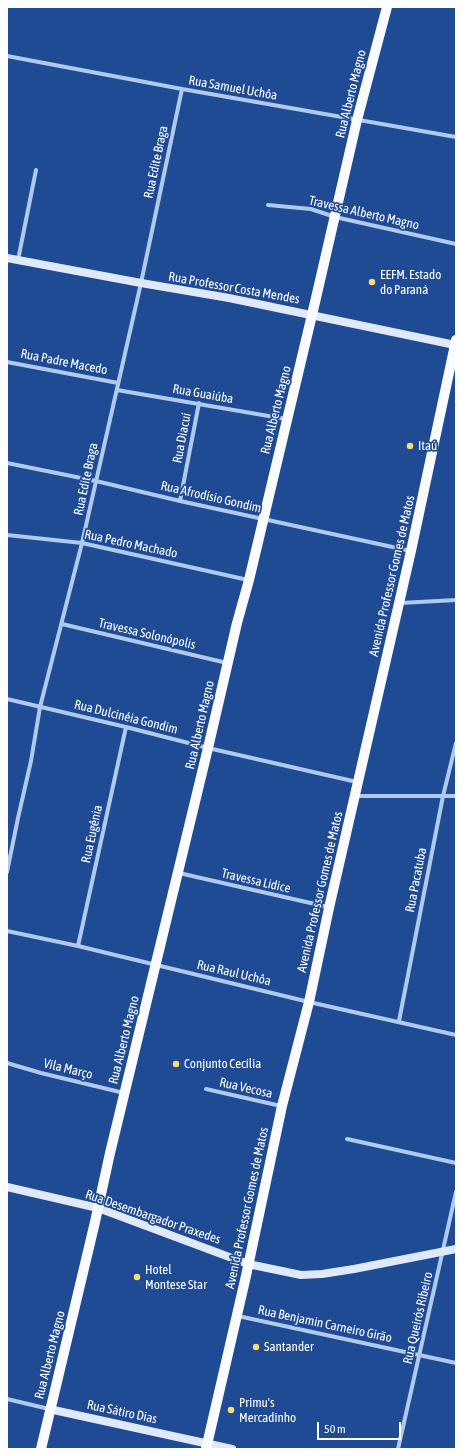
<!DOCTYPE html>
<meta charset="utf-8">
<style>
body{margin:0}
#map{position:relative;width:463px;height:1456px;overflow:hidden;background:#1f4a94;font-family:"Asap Condensed",sans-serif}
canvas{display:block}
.frame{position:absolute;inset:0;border:8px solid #fff;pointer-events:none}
.scale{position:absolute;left:317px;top:1422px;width:84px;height:18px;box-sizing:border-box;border:2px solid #fff;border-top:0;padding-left:5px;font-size:12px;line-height:14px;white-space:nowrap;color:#fff;-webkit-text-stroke:3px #1f4a94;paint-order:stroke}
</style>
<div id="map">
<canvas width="463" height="1456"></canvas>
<div class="frame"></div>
<div class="scale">50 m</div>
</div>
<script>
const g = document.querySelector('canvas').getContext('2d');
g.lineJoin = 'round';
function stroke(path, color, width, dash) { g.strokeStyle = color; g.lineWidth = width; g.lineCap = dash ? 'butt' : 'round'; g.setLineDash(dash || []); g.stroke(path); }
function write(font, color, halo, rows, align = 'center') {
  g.font = font + ' "Asap Condensed",sans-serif'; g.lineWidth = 3.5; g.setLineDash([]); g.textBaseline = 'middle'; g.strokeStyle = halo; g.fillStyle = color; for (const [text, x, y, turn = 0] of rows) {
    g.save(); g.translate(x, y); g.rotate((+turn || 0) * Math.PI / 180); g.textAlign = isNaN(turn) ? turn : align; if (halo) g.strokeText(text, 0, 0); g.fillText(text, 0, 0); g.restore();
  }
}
const street = new Path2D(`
 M 7,56 L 182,89 L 456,137
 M 268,205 L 311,209 L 335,217 L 456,244
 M 18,260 L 36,170
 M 7,362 L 118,383
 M 117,390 L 286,419
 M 7,463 L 96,481 L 180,501 L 411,551
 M 180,501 L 199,403
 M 7,535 L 82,543 L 248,580
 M 400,603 L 456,600
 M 62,624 L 227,663
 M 7,699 L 126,727 L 208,748 L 357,782
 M 356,796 L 456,796
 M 7,872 L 18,818 L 31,761 L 40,707 L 82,543 L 141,283 L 182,89
 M 179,873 L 328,907
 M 7,931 L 78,946 L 309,1002 L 456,1035
 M 78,946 L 126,727
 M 399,1021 L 443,796 L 456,743
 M 7,1063 L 41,1073 L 124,1093
 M 206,1089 L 281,1106
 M 347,1139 L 456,1163
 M 238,1316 L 456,1363
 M 7,1399 L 49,1409
 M 398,1449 L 456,1192`);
const secondary = new Path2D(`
 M 7,258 L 141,283 L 229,298 L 455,345
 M 7,1187 L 98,1208 L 248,1264 L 301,1275 L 322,1274 L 354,1269 L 456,1249
 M 49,1409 L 232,1449`);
const primary = new Path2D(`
 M 41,1449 L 95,1222 L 110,1153 L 208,748 L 237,623 L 249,580 L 316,298 L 357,120 L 387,7
 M 206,1449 L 246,1276 L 282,1106 L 309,1002 L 329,908 L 411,551 L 456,340`);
const markers = [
 [372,282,4,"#fcdd73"],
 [410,446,4,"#fcdd73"],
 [176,1064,4,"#fcdd73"],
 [137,1277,4,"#fcdd73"],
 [256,1347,4,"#fcdd73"],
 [231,1410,4,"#fcdd73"]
];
const streetNames = [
 ["Rua Samuel Uchôa",233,88,10],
 ["Rua Alberto Magno",351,94,-76],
 ["Rua Edite Braga",156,162,-78],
 ["Travessa Alberto Magno",364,213,13],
 ["Rua Professor Costa Mendes",234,288,10],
 ["Rua Padre Macedo",64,362,11],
 ["Rua Guaiúba",203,394,10],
 ["Rua Alberto Magno",276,410,-76],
 ["Rua Diacuí",182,438,-79],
 ["Rua Edite Braga",86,479,-78],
 ["Rua Afrodísio Gondim",211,497,13],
 ["Rua Pedro Machado",131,544,12],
 ["Avenida Professor Gomes de Matos",392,576,-77],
 ["Travessa Solonópolis",147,634,13],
 ["Rua Dulcinéia Gondim",126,717,14],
 ["Rua Alberto Magno",200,725,-77],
 ["Rua Eugênia",92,834,-78],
 ["Rua Pacatuba",416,880,-79],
 ["Travessa Lidice",256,881,13],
 ["Avenida Professor Gomes de Matos",320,892,-77],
 ["Rua Raul Uchôa",234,973,13],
 ["Rua Alberto Magno",124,1040,-76],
 ["Vila Março",68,1069,14],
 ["Rua Vecosa",246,1088,13],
 ["Avenida Professor Gomes de Matos",247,1208,-78],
 ["Rua Desembargador Praxedes",153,1217,19],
 ["Rua Queirós Ribeiro",418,1318,-77],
 ["Rua Benjamin Carneiro Girão",325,1324,12],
 ["Rua Alberto Magno",50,1355,-76],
 ["Rua Sátiro Dias",122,1412,12]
];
const poiNames = [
 ["EEFM. Estado",380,275],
 ["do Paraná",380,290],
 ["Itaú",418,446],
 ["Conjunto Cecília",184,1064],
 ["Hotel",145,1270],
 ["Montese Star",145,1285],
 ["Santander",264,1347],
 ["Primu's",239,1403],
 ["Mercadinho",239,1418]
];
stroke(street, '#b2c9ee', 4);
stroke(secondary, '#dfe9fa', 8);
stroke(primary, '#f9fbff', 10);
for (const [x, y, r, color] of markers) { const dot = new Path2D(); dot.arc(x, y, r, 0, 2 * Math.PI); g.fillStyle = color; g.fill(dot); stroke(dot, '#1f4a94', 1.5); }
write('13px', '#fff', '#1f4a94', streetNames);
write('13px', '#fff', '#1f4a94', poiNames, 'left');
</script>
